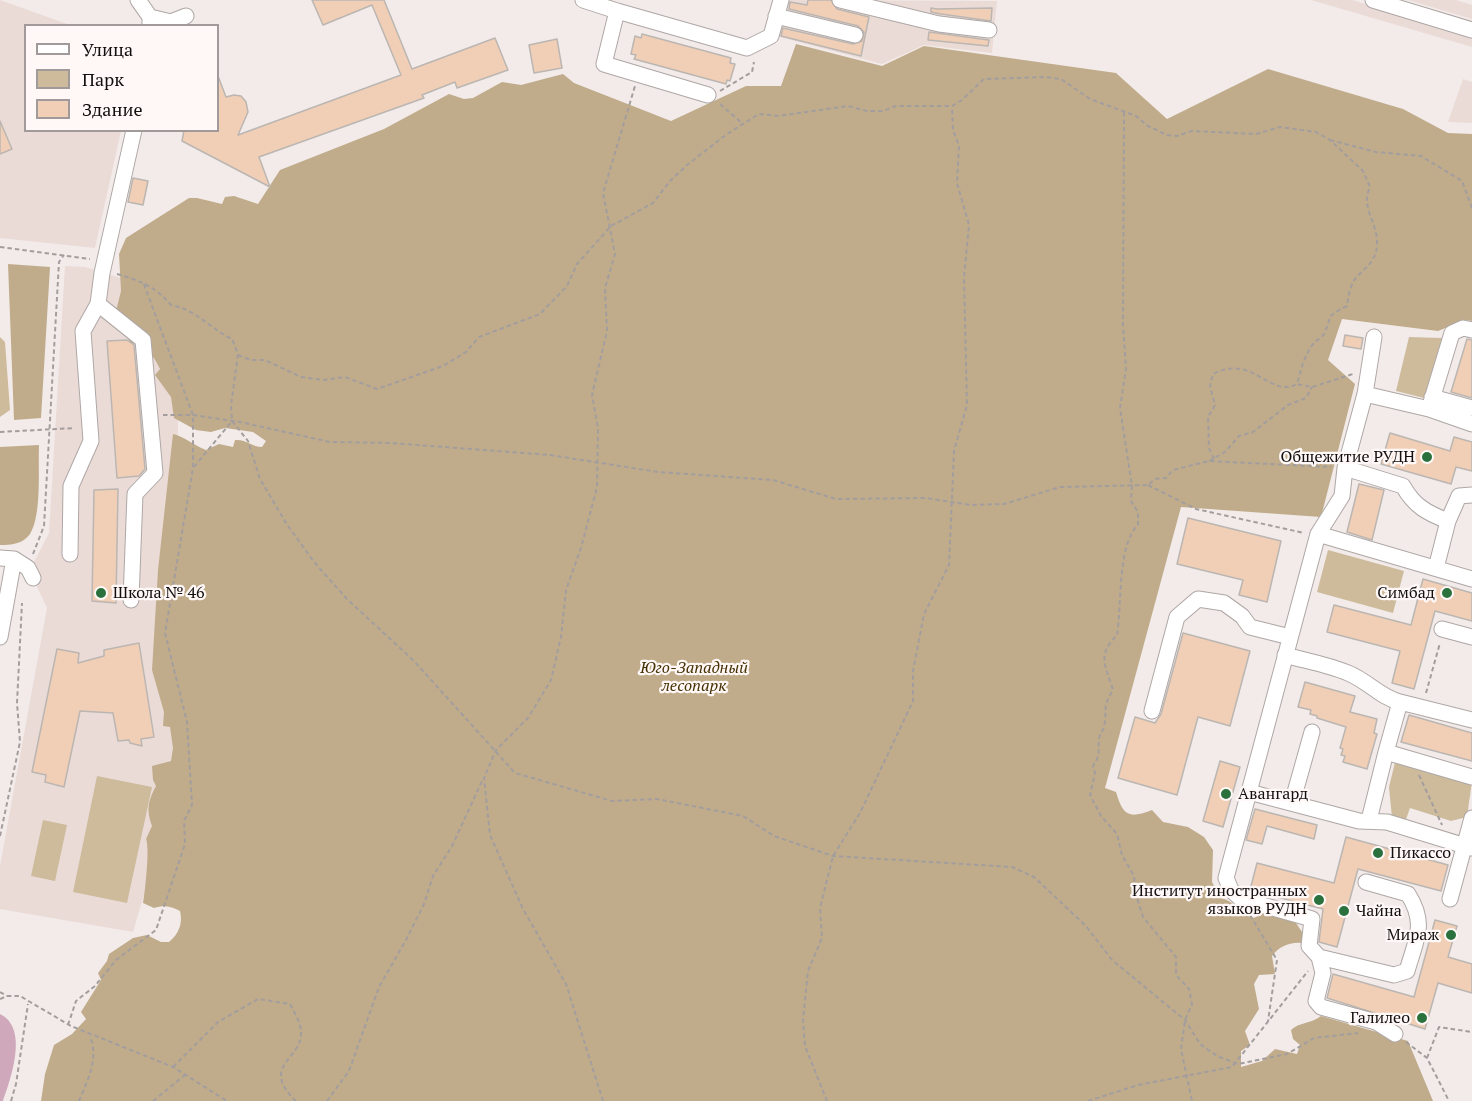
<!DOCTYPE html>
<meta charset="utf-8">
<style>
body{margin:0}
#map{position:relative;width:1472px;height:1101px;overflow:hidden;background:#f2ebe9;font-family:"PT Serif",serif}
canvas{display:block}
.legend{position:absolute;left:24px;top:24px;width:195px;height:108px;box-sizing:border-box;background:#fff8f7;border:2px solid #a09b9a;margin:0;padding:8px 10px;list-style:none;font-size:18px;color:#120f0f}
.legend li{display:flex;align-items:center;gap:12px;height:30px}
.legend b{width:30px;border:2px solid #a09b9a}
</style>
<div id="map">
<canvas width="1472" height="1101"></canvas>
<ul class="legend">
<li><b style="height:8px;background:#fff"></b>Улица</li>
<li><b style="height:16px;background:#cdbb9c"></b>Парк</li>
<li><b style="height:16px;background:#f1cfb6"></b>Здание</li>
</ul>
</div>
<script>
const g = document.querySelector('canvas').getContext('2d');
g.lineJoin = 'round';
function fillPath(path, color) { g.fillStyle = color; g.fill(path, 'evenodd'); }
function stroke(path, color, width, dash) { g.strokeStyle = color; g.lineWidth = width; g.lineCap = dash ? 'butt' : 'round'; g.setLineDash(dash || []); g.stroke(path); }
function write(font, color, halo, rows, align = 'center') {
  g.font = font + ' "PT Serif",serif'; g.lineWidth = 4.5; g.setLineDash([]); g.textBaseline = 'middle'; g.strokeStyle = halo; g.fillStyle = color; for (const [text, x, y, turn = 0] of rows) {
    g.save(); g.translate(x, y); g.rotate((+turn || 0) * Math.PI / 180); g.textAlign = isNaN(turn) ? turn : align; if (halo) g.strokeText(text, 0, 0); g.fillText(text, 0, 0); g.restore();
  }
}
const built = new Path2D(`
 M 0,0 L 70,25 L 26,26 L 26,130 L 121,131 L 95,248 L 0,238 Z
 M 788,0 L 997,1 L 992,53 L 924,45 L 882,64 L 776,36 Z
 M 1311,0 L 1352,0 L 1472,36 L 1472,47 Z
 M 1408,0 L 1456,0 L 1472,5 L 1472,19 Z
 M 1463,79 L 1472,82 L 1472,123 L 1448,122 Z
 M 65,266 L 85,267 L 137,283 L 178,404 L 177,781 L 133,932 L 0,909 L 0,866 L 47,608 L 33,578 L 34,562 L 49,533 Z`);
const green = new Path2D(`
 M 0,337 L 5,342 L 10,410 L 0,417 Z
 M 1409,337 L 1442,338 L 1424,398 L 1396,391 Z
 M 1328,550 L 1404,571 L 1393,613 L 1317,592 Z
 M 1396,758 L 1472,781 L 1467,817 L 1451,821 L 1410,808 L 1404,825 L 1392,818 L 1389,787 Z
 M 97,776 L 152,787 L 127,903 L 73,892 Z
 M 43,820 L 67,825 L 55,881 L 31,876 Z`);
const forest = new Path2D(`
 M 796,44 L 882,66 L 924,46 L 1116,73 L 1167,119 L 1268,69 L 1403,109 L 1448,133 L 1472,134 L 1472,321 L 1465,320 L 1438,331 L 1342,319 L 1328,360 L 1355,384 L 1321,517 L 1181,507 L 1105,788 L 1116,792 C 1123,816 1129,819 1152,810 L 1163,822 L 1188,827 L 1204,837 L 1213,850 L 1212,882 L 1221,898 C 1236,902 1241,914 1254,918 L 1264,912 L 1294,920 L 1304,935 L 1301,943 C 1289,942 1279,947 1272,956 L 1275,974 L 1259,975 L 1254,984 L 1259,1009 L 1245,1031 L 1250,1045 L 1241,1051 L 1241,1067 L 1262,1061 L 1275,1049 L 1297,1054 L 1300,1045 L 1293,1039 L 1291,1030 C 1299,1022 1311,1024 1321,1016 L 1408,1041 L 1433,1101 L 41,1101 L 45,1074 L 54,1045 L 72,1034 L 86,1019 L 81,1012 L 101,980 L 98,973 L 107,961 L 109,954 L 133,938 L 147,935 L 161,942 L 169,942 C 179,934 183,923 180,911 C 171,906 163,905 154,908 L 143,903 C 145,892 150,848 146,839 L 152,826 C 146,810 148,801 156,786 L 153,780 L 152,766 L 171,761 L 173,748 L 170,727 L 163,726 L 164,712 L 152,670 L 158,570 L 173,434 C 185,437 193,445 206,450 L 219,444 L 233,447 L 235,440 C 246,439 252,447 262,447 L 266,441 L 253,432 L 225,428 L 211,432 L 196,430 L 174,418 L 171,397 L 155,375 L 160,369 C 155,357 144,344 131,343 L 114,319 L 121,291 L 119,254 L 126,238 L 189,198 L 197,198 L 222,204 L 225,197 L 234,196 L 258,204 L 280,170 L 384,129 L 449,94 L 464,99 L 473,98 L 502,82 L 521,85 L 563,74 L 574,83 L 671,121 L 746,86 L 781,86 Z
 M 8,264 L 50,267 L 41,418 L 14,420 Z
 M 39,445 C 38,468 42,515 30,534 C 23,544 11,545 0,545 L 0,447 Z`);
const water = new Path2D(`
 M 0,1014 C 29,1028 11,1078 3,1101 L 0,1101 Z`);
const building = new Path2D(`
 M 312,0 L 384,0 L 412,69 L 495,38 L 508,70 L 457,88 L 455,82 L 422,95 L 424,98 L 259,157 L 270,187 L 182,141 L 184,130 L 218,130 L 218,76 L 226,97 L 234,95 L 241,96 L 246,102 L 248,112 L 238,135 L 401,75 L 372,5 L 323,25 Z
 M 808,0 L 831,0 L 837,9 L 869,17 L 861,56 L 781,36 L 783,28 L 853,44 L 862,41 L 864,32 L 858,26 L 789,9 L 790,2 L 807,5 Z
 M 931,8 L 937,9 L 992,8 L 991,21 L 941,14 L 931,12 Z
 M 929,32 L 989,40 L 988,46 L 928,40 Z
 M 642,34 L 731,58 L 730,63 L 735,64 L 730,81 L 727,80 L 726,84 L 634,59 L 636,55 L 631,54 L 635,36 L 641,38 Z
 M 557,39 L 562,68 L 534,73 L 529,45 Z
 M 0,121 L 12,149 L 0,154 Z
 M 133,178 L 148,181 L 143,205 L 128,202 Z
 M 1345,335 L 1363,338 L 1361,349 L 1343,346 Z
 M 1467,339 L 1472,340 L 1472,398 L 1451,392 Z
 M 127,340 L 134,345 L 145,469 L 139,476 L 117,478 L 107,341 Z
 M 1390,433 L 1450,451 L 1454,437 L 1472,442 L 1472,471 L 1456,467 L 1451,484 L 1381,464 Z
 M 1359,484 L 1384,490 L 1372,540 L 1347,532 Z
 M 118,489 L 116,603 L 92,601 L 94,490 Z
 M 1188,518 L 1281,541 L 1267,602 L 1239,595 L 1243,580 L 1177,564 Z
 M 1423,579 L 1472,593 L 1472,621 L 1435,611 L 1414,689 L 1392,683 L 1400,651 L 1327,632 L 1334,605 L 1411,625 Z
 M 1183,633 L 1250,651 L 1230,726 L 1198,717 L 1177,795 L 1118,778 L 1135,717 L 1155,723 L 1161,714 Z
 M 139,643 L 154,737 L 141,739 L 142,746 L 130,743 L 129,740 L 118,741 L 113,713 L 80,711 L 64,787 L 45,782 L 46,775 L 32,772 L 57,649 L 79,653 L 78,663 L 104,656 L 104,650 Z
 M 1305,682 L 1355,696 L 1350,712 L 1377,719 L 1374,733 L 1377,734 L 1367,769 L 1343,762 L 1345,756 L 1341,755 L 1343,749 L 1340,748 L 1346,727 L 1317,718 L 1317,716 L 1310,714 L 1311,710 L 1298,707 Z
 M 1409,715 L 1472,733 L 1472,761 L 1401,742 Z
 M 1220,761 L 1240,767 L 1223,827 L 1203,821 Z
 M 1255,809 L 1317,825 L 1314,839 L 1267,826 L 1262,844 L 1246,840 Z
 M 1346,837 L 1448,865 L 1441,891 L 1358,869 L 1337,947 L 1319,942 L 1323,909 L 1250,890 L 1257,863 L 1334,883 Z
 M 1435,920 L 1457,926 L 1448,957 L 1472,964 L 1472,993 L 1438,983 L 1425,1029 L 1327,998 L 1333,974 L 1414,997 Z`);
const path = new Path2D(`
 M 720,91 L 752,72 L 754,62
 M 720,104 L 743,124
 M 1124,112 L 1123,324 L 1126,369 L 1120,408 L 1132,486 L 1131,501 L 1138,512 L 1138,525 C 1117,545 1122,606 1117,635 C 1096,656 1106,666 1113,690 C 1101,709 1108,710 1104,726 C 1104,730 1101,732 1100,735 C 1096,747 1103,752 1093,766 L 1095,773 L 1090,795 L 1101,816 L 1117,834 L 1122,855 L 1134,876 L 1136,895 L 1143,917 L 1176,957 L 1176,975 L 1189,989 L 1192,1004 L 1185,1020 L 1181,1049 L 1192,1101
 M 1330,140 L 1376,152 L 1421,156 L 1462,181 L 1472,208
 M 0,247 L 90,259
 M 117,274 C 139,280 156,287 171,305 C 197,310 209,328 232,339 L 238,354 L 231,406 L 232,421 L 248,441 L 260,479 L 286,523 L 314,562 L 347,599 L 414,661 L 515,773 L 612,801 L 657,799 L 743,816 L 774,836 L 833,856 L 1012,867 L 1034,877 L 1086,926 L 1112,960 L 1185,1020 L 1200,1044 L 1217,1056 L 1238,1064 L 1287,1054 L 1314,1038 L 1358,1033
 M 238,355 L 251,360 L 265,360 L 301,377 L 324,380 L 345,377 L 377,389 L 443,366 L 466,352 L 479,337 L 540,314 L 567,286 L 577,264 L 611,226 L 653,203 L 670,181 L 687,165 L 727,134 L 759,114 L 778,116 L 848,106 L 867,111 L 883,111 L 896,106 L 952,106 L 962,100 L 984,79 L 1045,77 L 1061,79 L 1090,99 L 1136,116 L 1148,126 L 1167,135 L 1177,136 L 1192,131 L 1256,134 L 1280,127 L 1316,132 L 1330,140 L 1363,171 L 1370,187 C 1360,208 1378,222 1377,245 C 1376,263 1365,267 1355,279 C 1350,286 1348,298 1347,306 C 1325,317 1333,314 1324,334 C 1322,338 1316,340 1313,344 C 1304,356 1301,370 1297,384 L 1312,387 L 1353,374
 M 163,415 L 193,415 L 240,422 L 330,442 L 391,443 L 550,455 L 658,472 L 773,480 L 836,499 L 926,498 L 971,505 L 1004,504 L 1060,487 L 1148,485 L 1155,479 L 1166,478 L 1173,470 L 1209,461 L 1331,467
 M 0,432 L 75,428
 M 1214,459 L 1209,448 L 1208,417 L 1215,405 L 1210,386 L 1213,374 C 1253,353 1270,399 1297,384
 M 1209,461 L 1225,452 L 1239,436 L 1253,432 L 1288,405 L 1306,398 L 1312,387
 M 194,467 L 232,421
 M 1148,485 L 1196,509 L 1304,533
 M 33,554 L 44,526 L 59,262 L 64,255
 M 1426,693 L 1440,643
 M 1419,775 L 1442,825
 M 0,836 L 20,742 L 17,703 L 22,603
 M 1250,915 L 1277,960 L 1268,1021
 M 0,992 L 7,996
 M 0,999 L 7,996 L 20,996 L 71,1026 L 173,1067 L 227,1101
 M 68,1025 L 76,1001 L 95,986 L 116,960 L 156,930 L 185,844 L 184,821 L 192,805 L 187,722 L 165,633 L 193,468 L 193,415 L 143,282
 M 1406,1042 L 1427,1058 L 1449,1101
 M 1427,1058 L 1439,1027 L 1472,1032
 M 173,1067 L 218,1022 L 258,999 L 290,1004 C 295,1014 302,1024 301,1035 C 300,1059 260,1067 296,1101
 M 11,1101 L 16,1084 L 28,1004
 M 79,1101 C 88,1079 99,1059 90,1036
 M 153,1101 L 185,1075
 M 327,1101 L 349,1071 L 379,987 L 406,940 L 424,904 L 433,876 L 452,846 L 483,779
 M 603,1101 L 566,984 L 523,909 L 490,835 L 484,778 L 496,750 L 528,718 L 551,680 L 561,637 L 566,590 L 581,548 L 597,487 L 598,428 L 592,395 L 607,331 L 605,288 L 615,254 L 603,193 L 635,86
 M 827,1101 L 805,1046 L 803,1020 L 808,971 L 822,938 L 820,908 L 833,856 L 860,813 L 913,701 L 913,671 L 924,614 L 949,565 L 954,451 L 967,405 L 964,277 L 969,225 L 957,183 L 959,146 L 953,130 L 952,107
 M 1088,1101 L 1138,1085 L 1232,1067 L 1308,971`);
const minor = new Path2D(`
 M 138,0 L 150,17 L 150,26
 M 583,0 L 617,11 L 604,64 L 708,95
 M 840,0 L 939,24 L 989,30
 M 1373,0 L 1472,30
 M 617,11 L 747,48 L 771,36 L 781,0
 M 776,16 L 855,35
 M 150,17 L 171,22 L 186,16
 M 1365,394 L 1374,337
 M 1432,397 L 1472,408
 M 1429,409 L 1472,424
 M 1345,468 L 1403,486 C 1414,506 1427,513 1448,521 L 1459,496 L 1472,495
 M 1318,534 L 1472,579
 M 70,554 L 71,486 L 91,441 L 83,331 L 98,304
 M 0,558 L 14,559 L 0,637
 M 14,559 L 28,568 L 33,578
 M 1436,568 L 1448,521
 M 131,600 L 135,494 L 155,473 L 143,340 L 98,304 L 102,273 L 134,130
 M 1442,629 L 1472,637
 M 1285,655 C 1306,661 1329,665 1348,673 C 1368,681 1381,698 1400,702
 M 1152,711 L 1177,617 L 1198,599 L 1224,603 L 1242,616 L 1250,627 L 1290,637
 M 1472,720 L 1400,702 L 1386,752 L 1472,777
 M 1249,792 L 1359,821 L 1387,822 L 1472,848
 M 1292,803 L 1312,732
 M 1369,820 L 1386,752
 M 1366,882 L 1408,894 C 1427,924 1416,939 1407,971 L 1394,975 L 1319,957 L 1309,946 L 1312,919 L 1241,899 L 1231,890 L 1226,878 L 1318,534 L 1342,496 L 1345,468 L 1365,394 L 1429,409 L 1452,333 L 1463,328 L 1472,330
 M 1450,899 L 1472,818
 M 1319,957 L 1323,973 L 1316,1001 L 1321,1007 L 1376,1022 L 1395,1034`);
const markers = [
 [1427,457,6,"#2a713d"],
 [101,593,6,"#2a713d"],
 [1447,593,6,"#2a713d"],
 [1226,794,6,"#2a713d"],
 [1378,853,6,"#2a713d"],
 [1319,900,6,"#2a713d"],
 [1344,911,6,"#2a713d"],
 [1451,935,6,"#2a713d"],
 [1422,1018,6,"#2a713d"]
];
const poiNames = [
 ["Общежитие РУДН",1415,457],
 ["Школа № 46",113,593,"left"],
 ["Симбад",1435,593],
 ["Авангард",1238,794,"left"],
 ["Пикассо",1390,853,"left"],
 ["Институт иностранных",1307,891],
 ["языков РУДН",1307,909],
 ["Чайна",1356,911,"left"],
 ["Мираж",1439,935],
 ["Галилео",1410,1018]
];
const parkNames = [
 ["Юго-Западный",694,668],
 ["лесопарк",694,686]
];
fillPath(built, '#ebdbd7');
fillPath(green, '#cdbb9c');
fillPath(forest, '#c0ac8b');
fillPath(water, '#cfa9bb');
fillPath(building, '#f1cfb6');
stroke(building, '#bbb6b2', 1.5);
stroke(minor, '#aea7a5', 17);
stroke(path, '#a39e9d', 2, [4.5, 3]);
stroke(minor, '#fff', 15);
for (const [x, y, r, color] of markers) { const dot = new Path2D(); dot.arc(x, y, r, 0, 2 * Math.PI); g.fillStyle = color; g.fill(dot); stroke(dot, '#fff8f7', 2); }
write('16px', '#120f0f', '#fff8f7', poiNames, 'right');
write('italic 16px', '#453003', '#fff8f7', parkNames);
</script>
